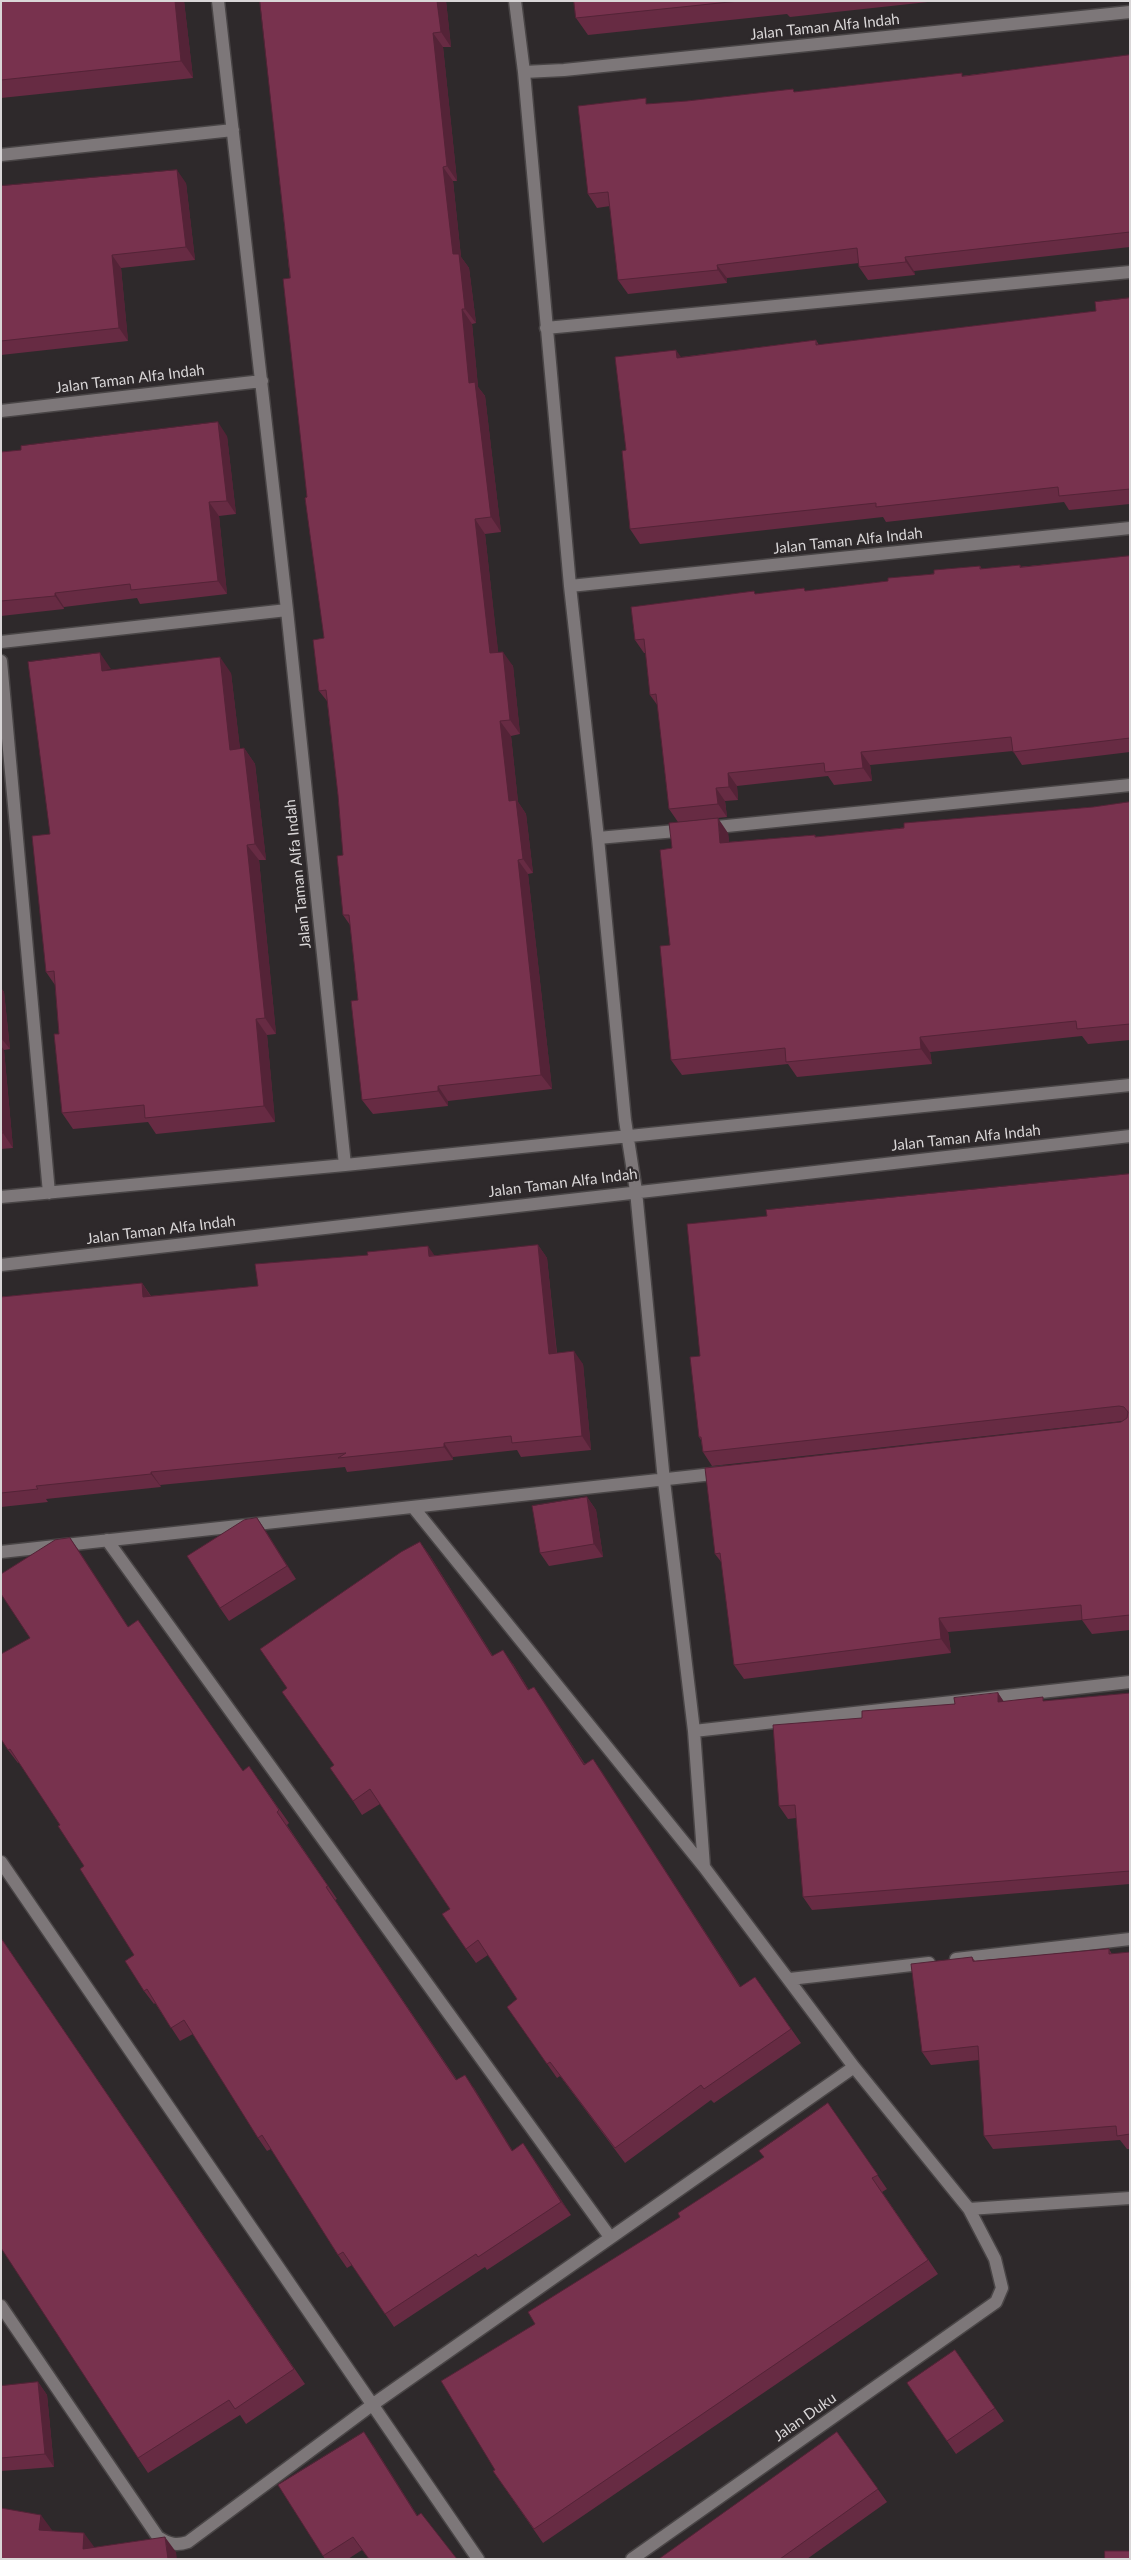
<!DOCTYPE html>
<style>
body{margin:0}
#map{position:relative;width:1131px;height:2560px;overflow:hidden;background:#2e292b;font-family:Lato,sans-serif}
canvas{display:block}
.frame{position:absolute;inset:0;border:2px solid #d9d6d7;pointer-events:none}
</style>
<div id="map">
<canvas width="1131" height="2560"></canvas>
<div class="frame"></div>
</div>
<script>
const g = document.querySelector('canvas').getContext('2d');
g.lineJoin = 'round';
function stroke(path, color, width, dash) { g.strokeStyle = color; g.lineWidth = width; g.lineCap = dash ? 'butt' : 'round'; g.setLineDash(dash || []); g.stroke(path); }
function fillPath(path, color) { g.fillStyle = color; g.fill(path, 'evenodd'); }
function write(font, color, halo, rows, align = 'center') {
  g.font = font + ' Lato,sans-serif'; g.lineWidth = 4.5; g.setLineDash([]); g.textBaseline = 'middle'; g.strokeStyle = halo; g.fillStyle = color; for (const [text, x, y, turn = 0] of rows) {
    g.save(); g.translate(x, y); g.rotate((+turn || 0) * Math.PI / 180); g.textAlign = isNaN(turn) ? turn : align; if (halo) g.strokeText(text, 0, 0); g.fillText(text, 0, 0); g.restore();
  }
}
const street = new Path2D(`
 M 218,1 L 287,610 L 345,1165
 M 515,1 L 524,72 L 570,586 L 598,838 L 625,1120 L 636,1191 L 664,1481 L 694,1731 L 704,1867
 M 524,72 L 564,70 L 1130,12
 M 1,155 L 233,130
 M 546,328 L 1130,272
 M 1,411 L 262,381
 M 570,586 L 1130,528
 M 1,642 L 287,610
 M 1,661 L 49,1193
 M 707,828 L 1130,785
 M 598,838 L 687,830
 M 1,1197 L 345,1165 L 1130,1085
 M 1,1265 L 1130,1136
 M 413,1507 L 704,1867 L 854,2067 L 969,2209 L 995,2259 L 1002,2288 L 996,2302 L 632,2559
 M 107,1540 L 610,2237
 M 1,1552 L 722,1473
 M 694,1731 L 1130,1682
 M 1,1862 L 478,2559
 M 956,1959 L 1130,1939
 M 790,1979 L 929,1963
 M 969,2209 L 1130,2198
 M 1,2306 L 158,2537 C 169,2544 176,2546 188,2542 L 372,2405 L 854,2067`);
const wall = new Path2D(`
 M 1,1 L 184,1 L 193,78 L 1,98 Z
 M 446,1 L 451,47 L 443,47 L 457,181 L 453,181 L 461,257 L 469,268 L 476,323 L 472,324 L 478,387 L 485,396 L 501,532 L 485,534 L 498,652 L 513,666 L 520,734 L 511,736 L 518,802 L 526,814 L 533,873 L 528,874 L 552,1089 L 448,1101 L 448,1106 L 373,1114 L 362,1100 L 358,1000 L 350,925 L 343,915 L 343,855 L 338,795 L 327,701 L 319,691 L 324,638 L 307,497 L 290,278 Z
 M 574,1 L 937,1 L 790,17 L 787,14 L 588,35 L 576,18 Z
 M 1130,55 L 1130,247 L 914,271 L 915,275 L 868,280 L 859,267 L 859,263 L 727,278 L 727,283 L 628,294 L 618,280 L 610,206 L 597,208 L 588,194 L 649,104 L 687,101 L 796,92 L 964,76 Z
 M 186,183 L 195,260 L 121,268 L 128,341 L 1,355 L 1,186 Z
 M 1130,298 L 1130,504 L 1069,510 L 1064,502 L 886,522 L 883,517 L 640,544 L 630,529 L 626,450 L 681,357 L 816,340 L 819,345 L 1096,311 Z
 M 227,436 L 236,514 L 219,516 L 227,594 L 140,604 L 137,598 L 64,607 L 64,609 L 1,616 L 1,452 Z
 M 1130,556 L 1130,752 L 1022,765 L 1013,751 L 870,765 L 872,781 L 834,785 L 828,776 L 737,786 L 738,800 L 725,801 L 727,817 L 678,822 L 669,809 L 658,706 L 650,695 L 646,653 L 644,653 L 635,640 L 756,594 L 806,591 L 888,581 L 980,566 L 982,569 L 1020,565 L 1021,567 Z
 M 111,670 L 231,673 L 240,749 L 244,748 L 255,764 L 266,860 L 259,860 L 276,1034 L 267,1035 L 275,1122 L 156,1134 L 148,1122 L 73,1129 L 62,1113 L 59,1034 L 55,985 L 46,972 L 50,834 Z
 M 1130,802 L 1130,1040 L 1088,1044 L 1082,1036 L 930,1052 L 932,1064 L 797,1077 L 788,1064 L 682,1075 L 671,1060 L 670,945 L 672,848 L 728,833 L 729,842 L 815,835 L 816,837 L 1093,807 Z
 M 1,988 L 4,992 L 10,1049 L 4,1050 L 13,1148 L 1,1149 Z
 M 1130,1174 L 1130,1630 L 1092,1634 L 1082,1620 L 948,1632 L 951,1653 L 744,1679 L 734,1665 L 722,1563 L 715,1554 L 1121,1422 L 1123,1421 L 712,1466 L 703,1452 L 701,1440 L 699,1437 L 700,1356 L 767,1216 Z
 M 538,1245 L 547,1258 L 557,1353 L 583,1364 L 591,1450 L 521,1457 L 517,1450 L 453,1457 L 453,1460 L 347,1472 L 345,1467 L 160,1485 L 161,1487 L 46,1499 L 48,1502 L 1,1507 L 1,1297 L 142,1283 L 151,1296 L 258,1286 L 435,1256 Z
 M 587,1497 L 596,1510 L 603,1557 L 549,1566 L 540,1553 Z
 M 257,1518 L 296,1579 L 229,1621 L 220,1608 Z
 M 70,1538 L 128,1627 L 243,1771 L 249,1766 L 289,1823 L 287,1825 L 337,1899 L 335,1900 L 457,2080 L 474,2088 L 512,2150 L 532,2156 L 571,2215 L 487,2270 L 485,2267 L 394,2327 L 352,2265 L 347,2268 L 338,2255 L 271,2149 L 267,2151 L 258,2138 L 193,2034 L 180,2041 L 155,2003 L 154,2004 L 144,1991 L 134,1955 L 84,1866 L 60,1825 L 19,1762 L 18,1763 L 8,1750 L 30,1638 Z
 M 420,1542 L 430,1556 L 493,1656 L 513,1664 L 529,1690 L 534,1687 L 585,1764 L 593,1759 L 741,1987 L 755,1977 L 801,2043 L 714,2103 L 711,2100 L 625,2163 L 560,2076 L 557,2078 L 507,2007 L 517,1999 L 488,1955 L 476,1963 L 466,1949 L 450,1909 L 380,1804 L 362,1815 L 353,1801 L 334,1765 L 287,1688 Z
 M 998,1693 L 1003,1701 L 1045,1701 L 1130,1693 L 1130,1884 L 812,1910 L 803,1897 L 796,1818 L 788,1819 L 779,1806 L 862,1718 L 955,1704 Z
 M 1,1938 L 305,2384 L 246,2424 L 240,2415 L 148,2473 L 138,2458 Z
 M 1109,1949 L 1112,1954 L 1130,1952 L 1130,2149 L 1127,2149 L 1120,2140 L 993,2149 L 984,2136 L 979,2060 L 931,2065 L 922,2052 L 972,1957 L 975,1961 Z
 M 828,2103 L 887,2189 L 882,2192 L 938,2274 L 543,2543 L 493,2471 L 495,2470 L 535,2324 L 680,2217 L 764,2157 Z
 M 955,2350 L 1004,2421 L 956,2454 L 907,2383 Z
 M 38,2382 L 47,2395 L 54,2467 L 1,2471 L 1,2386 Z
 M 837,2432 L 887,2502 L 807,2559 L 659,2559 Z
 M 373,2445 L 417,2515 L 457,2559 L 369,2559 L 362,2550 L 348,2559 L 325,2559 L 278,2485 Z`);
const shadedWall = new Path2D(`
 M 175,1 L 184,1 L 193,78 L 181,61 Z
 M 437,1 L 446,1 L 451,47 L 441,32 Z
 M 433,33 L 443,47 L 457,181 L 447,166 Z
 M 443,167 L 453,181 L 461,257 L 469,268 L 476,323 L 465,309 L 453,254 Z
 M 177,170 L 186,183 L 195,260 L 186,247 Z
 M 112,255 L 121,268 L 128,341 L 119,328 Z
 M 905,257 L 914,271 L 915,275 L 906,262 Z
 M 717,265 L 727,278 L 727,283 L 718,270 Z
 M 462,309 L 472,324 L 478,387 L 485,396 L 501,532 L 491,517 L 469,383 Z
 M 676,350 L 686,364 L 677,358 Z
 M 218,422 L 227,436 L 236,514 L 227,501 Z
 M 209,502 L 219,516 L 227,594 L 218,581 Z
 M 475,519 L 485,534 L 500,668 L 490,653 Z
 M 55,593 L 64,607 L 64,609 L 55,596 Z
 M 503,652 L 513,666 L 520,734 L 510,720 Z
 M 100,653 L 111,669 L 102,671 Z
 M 220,657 L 231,673 L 242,766 L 230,750 Z
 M 500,721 L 511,736 L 518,802 L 526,814 L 533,873 L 523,859 L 509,801 Z
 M 244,748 L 255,764 L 266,860 L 255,844 Z
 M 861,752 L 870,765 L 872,781 L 863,768 Z
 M 728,773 L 737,786 L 738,800 L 729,787 Z
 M 716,788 L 725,801 L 727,817 L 718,804 Z
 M 718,818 L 728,833 L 731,858 L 720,843 Z
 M 247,845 L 259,860 L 276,1034 L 265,1018 Z
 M 518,860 L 528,874 L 552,1089 L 541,1075 Z
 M 1,988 L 4,992 L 10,1049 L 1,1038 Z
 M 256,1019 L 267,1035 L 275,1122 L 264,1106 Z
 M 920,1037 L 930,1052 L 932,1064 L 921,1049 Z
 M 1,1046 L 4,1050 L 13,1148 L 3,1133 L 1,1116 Z
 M 438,1086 L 448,1101 L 448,1106 L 438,1091 Z
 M 538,1245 L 547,1258 L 558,1367 L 549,1354 Z
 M 428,1246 L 437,1259 L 429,1256 Z
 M 142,1283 L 151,1297 L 143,1297 Z
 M 574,1351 L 583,1364 L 591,1450 L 582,1436 Z
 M 444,1443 L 453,1457 L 453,1460 L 444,1447 Z
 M 151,1472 L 160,1485 L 161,1487 L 151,1474 Z
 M 587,1497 L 596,1510 L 603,1557 L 594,1544 Z
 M 257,1518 L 266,1531 L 296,1579 L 287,1566 Z
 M 70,1538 L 80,1552 L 137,1640 L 128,1627 Z
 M 420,1542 L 430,1556 L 502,1671 L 492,1656 Z
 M 939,1618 L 948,1632 L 951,1653 L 941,1639 Z
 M 503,1650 L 513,1664 L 538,1704 L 528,1690 Z
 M 534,1687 L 544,1701 L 594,1779 L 584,1765 Z
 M 998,1693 L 1007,1706 L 998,1702 Z
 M 593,1759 L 603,1773 L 750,2002 L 740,1987 Z
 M 465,2075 L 474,2088 L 521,2164 L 512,2151 Z
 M 523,2143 L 532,2156 L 571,2215 L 561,2202 Z
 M 38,2382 L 47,2395 L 54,2467 L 45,2454 Z
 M 364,2432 L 373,2445 L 426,2529 L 417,2516 Z
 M 41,2515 L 52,2530 L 50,2545 L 39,2530 Z
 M 84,2533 L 95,2548 L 83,2549 Z
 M 165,2537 L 176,2552 L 177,2559 L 168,2559 Z`);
const building = new Path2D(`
 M 1,1 L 175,1 L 181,61 L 1,80 Z
 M 260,1 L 437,1 L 441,32 L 433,33 L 447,166 L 443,167 L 453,254 L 459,254 L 465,309 L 462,309 L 469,383 L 475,382 L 491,517 L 475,519 L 490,653 L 503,652 L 510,720 L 500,721 L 509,801 L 516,800 L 523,859 L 518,860 L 541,1075 L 438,1086 L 438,1091 L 362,1100 L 351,1001 L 358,1000 L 349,915 L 343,915 L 337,856 L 343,855 L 338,795 L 326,690 L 319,691 L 313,640 L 324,638 L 305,498 L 307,497 L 283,279 L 290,278 Z
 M 574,1 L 739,1 L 576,18 Z
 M 1130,55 L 1130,232 L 905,257 L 906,262 L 859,267 L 857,248 L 717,265 L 718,270 L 618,280 L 608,192 L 588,194 L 578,106 L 646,98 L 646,104 L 687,101 L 793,89 L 794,92 L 962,73 L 962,76 Z
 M 177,170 L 186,247 L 112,255 L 119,328 L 1,341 L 1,186 Z
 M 1130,298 L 1130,489 L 1059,496 L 1058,487 L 876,507 L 876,503 L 630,529 L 622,451 L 626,450 L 615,357 L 676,350 L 677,358 L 816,340 L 816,345 L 1096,311 L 1095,302 Z
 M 218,422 L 227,501 L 209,502 L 218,581 L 131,590 L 130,584 L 55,593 L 55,596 L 1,601 L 1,452 L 21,450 L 21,446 Z
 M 1130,556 L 1130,738 L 1013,752 L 1011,737 L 861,752 L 863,768 L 825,772 L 824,763 L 728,773 L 729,787 L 716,788 L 718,804 L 669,809 L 656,694 L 650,695 L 644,639 L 635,640 L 631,607 L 754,591 L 755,594 L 804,588 L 805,591 L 888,581 L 888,578 L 934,574 L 934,570 L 980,566 L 980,569 L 1020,565 L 1020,567 Z
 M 100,653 L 102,671 L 220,657 L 230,750 L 244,748 L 255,844 L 247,845 L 265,1018 L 256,1019 L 264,1106 L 145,1118 L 144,1105 L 62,1113 L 54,1034 L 59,1034 L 54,971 L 46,972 L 32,836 L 50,834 L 28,662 Z
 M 1130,802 L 1130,1024 L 1077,1029 L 1076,1021 L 920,1037 L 921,1049 L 786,1062 L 785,1048 L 671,1060 L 660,946 L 670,945 L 660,850 L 672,848 L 669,823 L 718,818 L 720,843 L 815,835 L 815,837 L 904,828 L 904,823 L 1093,807 Z
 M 1,1116 L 3,1133 L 1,1133 Z
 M 1130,1174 L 1130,1615 L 1082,1620 L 1081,1605 L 939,1618 L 941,1639 L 734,1665 L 720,1553 L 715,1554 L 705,1468 L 1121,1422 L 1127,1418 L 1128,1412 L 1124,1407 L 1119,1406 L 703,1452 L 701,1437 L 699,1437 L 690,1357 L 700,1356 L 687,1224 L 767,1216 L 766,1210 Z
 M 538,1245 L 549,1354 L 574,1351 L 582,1436 L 512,1443 L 511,1436 L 444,1443 L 444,1447 L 338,1458 L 346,1453 L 151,1472 L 151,1474 L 36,1486 L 38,1489 L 1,1493 L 1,1297 L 142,1283 L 143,1297 L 258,1286 L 255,1264 L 368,1255 L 367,1252 L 428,1246 L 429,1256 Z
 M 587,1497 L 594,1544 L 540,1553 L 532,1506 Z
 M 257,1518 L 287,1566 L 220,1608 L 187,1556 L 244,1520 Z
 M 70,1538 L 128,1627 L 138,1620 L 243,1771 L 249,1766 L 279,1810 L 277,1812 L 328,1886 L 326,1887 L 456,2080 L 465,2075 L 512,2151 L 523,2143 L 561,2202 L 478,2257 L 476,2254 L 385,2314 L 343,2252 L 338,2255 L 262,2135 L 258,2138 L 184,2020 L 171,2028 L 147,1989 L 144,1991 L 125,1961 L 134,1955 L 80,1869 L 84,1866 L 58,1826 L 60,1825 L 10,1749 L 8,1750 L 1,1739 L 1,1654 L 30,1638 L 1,1594 L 1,1574 L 55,1540 Z
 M 420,1542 L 492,1656 L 503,1650 L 528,1690 L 534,1687 L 584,1765 L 593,1759 L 740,1987 L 755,1977 L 791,2029 L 704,2089 L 701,2085 L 615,2148 L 550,2062 L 547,2064 L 507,2007 L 517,1999 L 478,1940 L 466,1949 L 442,1914 L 450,1909 L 370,1789 L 353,1801 L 330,1768 L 334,1765 L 282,1692 L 287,1688 L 260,1649 L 401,1552 Z
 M 998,1693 L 998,1702 L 1043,1697 L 1043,1701 L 1130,1693 L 1130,1871 L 803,1897 L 795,1805 L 779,1806 L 773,1725 L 862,1718 L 862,1711 L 955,1704 L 954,1698 Z
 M 1,1938 L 294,2369 L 235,2409 L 229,2400 L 138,2458 L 1,2248 Z
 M 1109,1949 L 1109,1954 L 1130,1952 L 1130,2134 L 1117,2136 L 1116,2126 L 984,2136 L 978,2046 L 922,2052 L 911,1964 L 972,1957 L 973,1961 Z
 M 828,2103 L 878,2175 L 872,2178 L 928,2260 L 534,2529 L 493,2471 L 495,2470 L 441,2381 L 535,2324 L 528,2312 L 680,2217 L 678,2213 L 764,2157 L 759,2151 Z
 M 955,2350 L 995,2408 L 947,2441 L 907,2383 Z
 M 38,2382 L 45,2454 L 1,2458 L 1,2386 Z
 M 364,2432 L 417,2516 L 421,2513 L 457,2559 L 369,2559 L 353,2537 L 323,2556 L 278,2485 Z
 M 837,2432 L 878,2489 L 780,2559 L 659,2559 Z
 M 1,2508 L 41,2515 L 39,2530 L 84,2533 L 83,2549 L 165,2537 L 168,2559 L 1,2559 Z
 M 1105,2551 L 1130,2551 L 1130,2559 L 1105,2559 Z`);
const streetNames = [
 ["Jalan Taman Alfa Indah",825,27,-6],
 ["Jalan Taman Alfa Indah",130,379,-7],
 ["Jalan Taman Alfa Indah",848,541,-6],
 ["Jalan Taman Alfa Indah",298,874,-96],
 ["Jalan Taman Alfa Indah",966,1138,-6],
 ["Jalan Taman Alfa Indah",563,1183,-7],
 ["Jalan Taman Alfa Indah",161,1230,-7],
 ["Jalan Duku",805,2417,-35]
];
stroke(street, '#494546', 15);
stroke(street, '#7d7779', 12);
fillPath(wall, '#672b43');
fillPath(shadedWall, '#542337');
fillPath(building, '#78324e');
stroke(building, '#542337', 1);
write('15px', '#d9d6d7', '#2e292b', streetNames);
</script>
